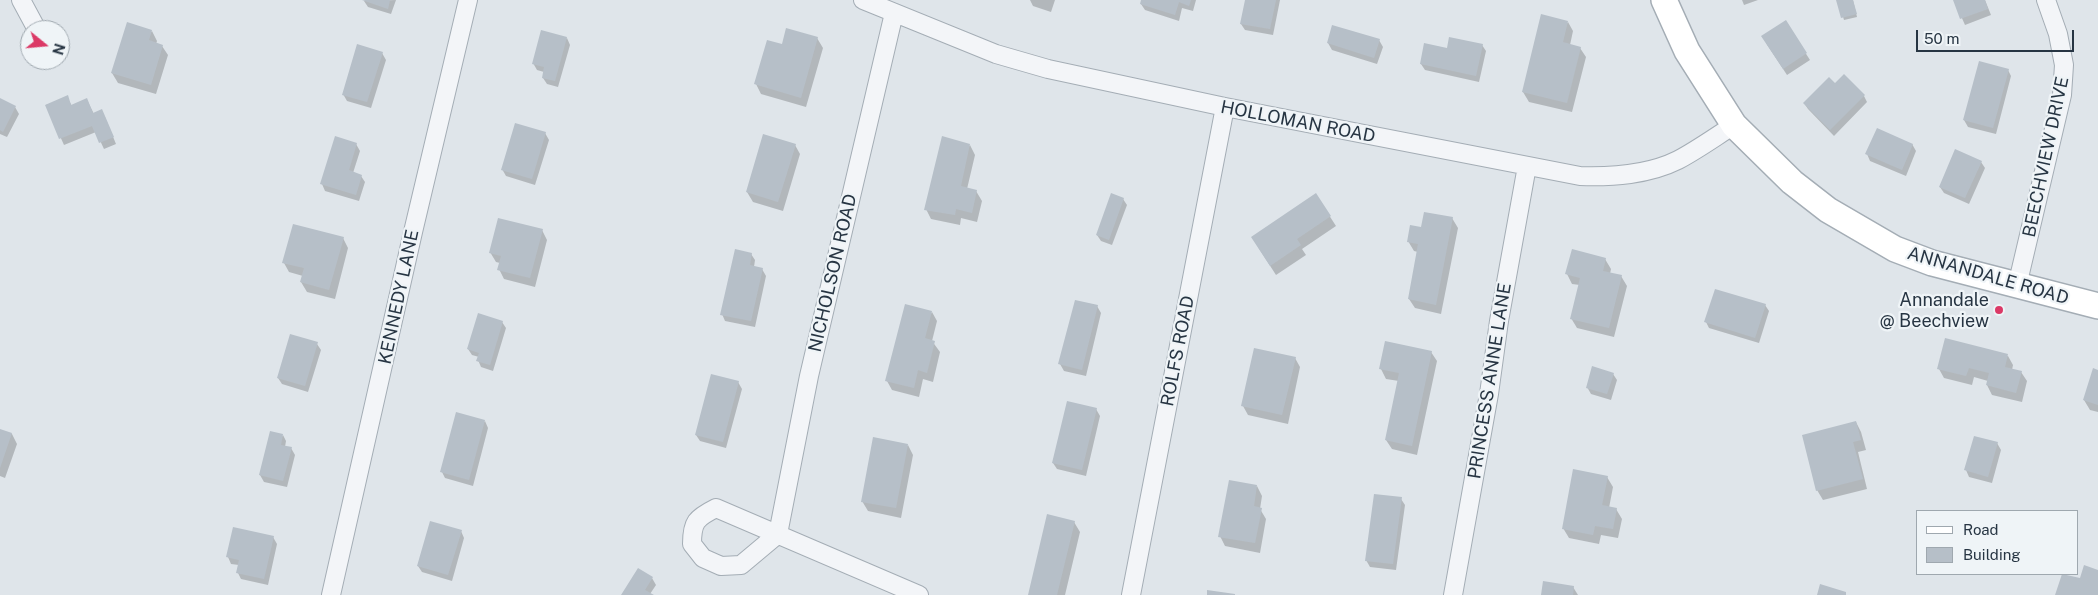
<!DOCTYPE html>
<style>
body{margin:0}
#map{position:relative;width:2098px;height:595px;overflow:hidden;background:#dfe5ea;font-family:"Public Sans",sans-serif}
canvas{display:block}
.legend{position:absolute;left:1916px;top:510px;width:162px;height:65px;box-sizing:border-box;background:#eff4f7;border:1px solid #9fa8af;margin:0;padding:6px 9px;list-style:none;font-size:15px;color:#273543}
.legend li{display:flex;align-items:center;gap:10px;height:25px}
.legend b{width:25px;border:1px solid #9fa8af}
.north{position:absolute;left:20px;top:20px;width:50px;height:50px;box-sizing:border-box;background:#eff4f7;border:1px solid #9fa8af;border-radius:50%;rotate:107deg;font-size:14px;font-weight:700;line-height:20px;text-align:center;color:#273543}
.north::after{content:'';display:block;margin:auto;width:18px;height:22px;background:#db3966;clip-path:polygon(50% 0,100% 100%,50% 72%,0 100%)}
.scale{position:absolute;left:1916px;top:30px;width:158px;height:22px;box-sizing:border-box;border:2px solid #273543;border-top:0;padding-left:6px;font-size:15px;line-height:18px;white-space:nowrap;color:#273543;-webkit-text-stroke:4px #eff4f7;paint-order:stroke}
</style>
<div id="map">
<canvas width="2098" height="595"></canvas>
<ul class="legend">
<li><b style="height:6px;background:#fff"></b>Road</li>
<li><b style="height:14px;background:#b6bfc8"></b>Building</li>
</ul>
<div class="north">N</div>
<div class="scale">50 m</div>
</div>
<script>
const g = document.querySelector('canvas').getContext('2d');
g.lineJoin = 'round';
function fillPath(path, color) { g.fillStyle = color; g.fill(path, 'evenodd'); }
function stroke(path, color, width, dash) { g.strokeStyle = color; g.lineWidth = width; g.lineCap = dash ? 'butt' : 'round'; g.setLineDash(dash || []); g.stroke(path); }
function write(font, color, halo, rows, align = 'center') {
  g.font = font + ' "Public Sans",sans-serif'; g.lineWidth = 4.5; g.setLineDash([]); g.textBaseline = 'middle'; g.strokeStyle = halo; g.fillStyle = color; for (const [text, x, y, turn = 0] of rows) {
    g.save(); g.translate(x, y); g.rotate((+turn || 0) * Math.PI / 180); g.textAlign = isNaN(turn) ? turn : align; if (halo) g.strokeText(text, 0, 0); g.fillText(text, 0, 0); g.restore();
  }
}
const shadow = new Path2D(`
 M 396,0 L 391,14 L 368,7 L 364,1 Z
 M 1030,0 L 1055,0 L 1051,12 L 1033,6 Z
 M 1143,0 L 1196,0 L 1193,11 L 1182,8 L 1179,21 L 1145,10 L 1141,4 Z
 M 1246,0 L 1280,0 L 1273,35 L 1245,30 L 1241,24 Z
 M 1742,0 L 1758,0 L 1744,5 Z
 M 1838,0 L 1853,0 L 1857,17 L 1844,20 Z
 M 1954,0 L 1985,0 L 1991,15 L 1965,25 Z
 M 1785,21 L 1810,60 L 1787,75 L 1766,43 Z
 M 1568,22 L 1573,31 L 1570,45 L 1580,48 L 1586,57 L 1572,112 L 1529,102 L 1523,92 Z
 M 1333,26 L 1379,40 L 1383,47 L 1377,64 L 1332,50 L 1328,43 Z
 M 152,31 L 157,41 L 156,44 L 162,46 L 168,55 L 156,94 L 118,83 L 112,73 Z
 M 567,38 L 570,45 L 558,87 L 547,84 L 543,78 L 544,72 L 537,70 L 533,63 Z
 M 817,38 L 823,48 L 806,107 L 761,94 L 756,84 L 782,45 Z
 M 1482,45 L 1486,51 L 1479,82 L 1425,70 L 1421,64 L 1448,50 Z
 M 382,53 L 386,60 L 371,108 L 347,101 L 343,94 Z
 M 2008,70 L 2011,76 L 1996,134 L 1968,127 L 1964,120 Z
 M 1835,85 L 1864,96 L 1867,102 L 1834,136 L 1808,109 L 1804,103 Z
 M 67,97 L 72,106 L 87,100 L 94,114 L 105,117 L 116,144 L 104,149 L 96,132 L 64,145 L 46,105 Z
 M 0,100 L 15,107 L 19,114 L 7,137 L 0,134 Z
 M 545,133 L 549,140 L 535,185 L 506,176 L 502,169 Z
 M 356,144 L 360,151 L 353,173 L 361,176 L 365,182 L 359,201 L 325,191 L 322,184 Z
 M 1912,144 L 1916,151 L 1906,176 L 1870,161 L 1867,154 Z
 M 795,145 L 800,154 L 783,211 L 753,202 L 747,192 Z
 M 970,145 L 975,155 L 967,189 L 976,191 L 982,201 L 977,222 L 961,218 L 960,225 L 931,219 L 926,209 Z
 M 1981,162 L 1985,168 L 1969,204 L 1944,193 L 1940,187 Z
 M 1316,195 L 1336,226 L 1302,249 L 1306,255 L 1276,275 L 1258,247 Z
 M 1123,199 L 1127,205 L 1112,245 L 1101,241 L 1097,235 Z
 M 1452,218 L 1458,228 L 1441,314 L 1415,308 L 1409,299 L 1418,252 L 1414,251 L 1408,241 L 1422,229 Z
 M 542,230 L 547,240 L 535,287 L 504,279 L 499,269 L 500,263 L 496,262 L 490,252 Z
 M 343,238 L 348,248 L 335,299 L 307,292 L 301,282 L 303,276 L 289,272 L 284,263 Z
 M 751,254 L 755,260 L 754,267 L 762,269 L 766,276 L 755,327 L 725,321 L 722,314 Z
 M 1605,259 L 1611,269 L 1610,274 L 1621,276 L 1627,286 L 1614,337 L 1577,328 L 1571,318 L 1580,285 L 1572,284 L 1567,274 Z
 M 1765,305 L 1769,311 L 1759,343 L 1709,328 L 1706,322 Z
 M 1097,306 L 1101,313 L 1086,376 L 1064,371 L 1060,364 Z
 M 932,312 L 937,321 L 932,341 L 940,352 L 933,382 L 923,379 L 919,397 L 892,390 L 887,381 Z
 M 502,322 L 506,328 L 493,371 L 481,367 L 478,360 L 479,357 L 472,355 L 468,349 Z
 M 317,344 L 321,350 L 308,392 L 282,384 L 278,378 Z
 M 1431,352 L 1437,361 L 1417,455 L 1392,449 L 1386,440 L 1399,381 L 1386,379 L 1381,369 Z
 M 2008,356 L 2013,365 L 2012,370 L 2021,372 L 2027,381 L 2022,402 L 1992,395 L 1987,385 L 1988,381 L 1974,377 L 1972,385 L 1944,378 L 1939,369 Z
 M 1295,358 L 1300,367 L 1288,424 L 1248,415 L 1243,406 Z
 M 2098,371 L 2098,412 L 2090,410 L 2084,400 Z
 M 1613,374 L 1617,380 L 1611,400 L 1591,394 L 1587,387 Z
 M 738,382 L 742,389 L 726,448 L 700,441 L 696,435 Z
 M 1096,409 L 1100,416 L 1086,476 L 1057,469 L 1053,463 Z
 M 485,421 L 488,428 L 473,486 L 445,478 L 442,472 Z
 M 1856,422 L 1861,432 L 1866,450 L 1858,452 L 1867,489 L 1823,500 L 1817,490 Z
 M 0,430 L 12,434 L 17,444 L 5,478 L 0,476 Z
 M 283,435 L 286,441 L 285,447 L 291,448 L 295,455 L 287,487 L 264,482 L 260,475 Z
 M 1997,443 L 2001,450 L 1992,483 L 1969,477 L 1966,470 Z
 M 908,445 L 913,455 L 901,518 L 868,511 L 862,501 Z
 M 1607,477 L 1613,487 L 1609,508 L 1616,509 L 1622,519 L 1618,538 L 1601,535 L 1599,544 L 1569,538 L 1563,528 Z
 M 1257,486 L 1262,496 L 1260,509 L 1266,519 L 1260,553 L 1225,546 L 1220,536 Z
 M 1401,499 L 1405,505 L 1396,570 L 1370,567 L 1366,560 Z
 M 1074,522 L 1080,532 L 1065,595 L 1029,595 Z
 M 461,531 L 464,538 L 452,581 L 422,572 L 418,566 Z
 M 273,537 L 277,544 L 268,585 L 241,579 L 238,573 L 239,565 L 231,564 L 228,557 Z
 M 652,578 L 656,585 L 650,594 L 652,595 L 622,595 Z
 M 1573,587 L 1578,595 L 1542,595 Z`);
const building = new Path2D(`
 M 362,0 L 390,0 L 388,9 Z
 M 1141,0 L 1191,0 L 1189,6 L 1179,2 L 1175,15 L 1140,4 Z
 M 1245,0 L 1276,0 L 1270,29 L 1240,24 Z
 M 1836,0 L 1853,0 L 1857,14 L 1841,18 Z
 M 1953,0 L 1985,0 L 1988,9 L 1960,19 Z
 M 1541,14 L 1568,21 L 1563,42 L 1581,47 L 1567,103 L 1522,92 Z
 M 1786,20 L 1807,53 L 1783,69 L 1761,36 Z
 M 127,22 L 152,30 L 149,40 L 163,45 L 151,85 L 111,73 Z
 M 1332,25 L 1380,39 L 1374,58 L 1327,43 Z
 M 786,28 L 818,37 L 801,98 L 754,84 L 767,40 L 782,44 Z
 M 541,30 L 567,37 L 555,81 L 542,78 L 544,67 L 532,64 Z
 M 1449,37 L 1483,44 L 1476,76 L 1420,64 L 1424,43 L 1447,48 Z
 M 357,44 L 383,52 L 367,102 L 342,95 Z
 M 1979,61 L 2009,69 L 1993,128 L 1963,120 Z
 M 1844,74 L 1865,95 L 1830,130 L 1803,103 L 1829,77 L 1835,83 Z
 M 68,95 L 71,105 L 87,98 L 93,113 L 102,109 L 114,137 L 99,143 L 92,126 L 59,139 L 45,105 Z
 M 0,98 L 16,106 L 3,132 L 0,130 Z
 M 515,123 L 546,132 L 532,179 L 501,170 Z
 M 1877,128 L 1913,144 L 1902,170 L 1865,154 Z
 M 763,134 L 796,144 L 778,202 L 746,192 Z
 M 335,136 L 357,143 L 349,170 L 362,175 L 356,195 L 320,184 Z
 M 942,136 L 970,144 L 961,186 L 977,190 L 972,213 L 956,209 L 955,215 L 924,210 Z
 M 1955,149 L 1982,161 L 1965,198 L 1939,187 Z
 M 1111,193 L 1124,198 L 1109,240 L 1096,235 Z
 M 1316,193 L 1331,216 L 1297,239 L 1301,245 L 1270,266 L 1251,237 Z
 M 1424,212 L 1453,217 L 1436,305 L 1408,299 L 1418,244 L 1407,242 L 1410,225 L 1421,227 Z
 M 498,218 L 543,229 L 530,278 L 497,270 L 501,256 L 489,253 Z
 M 293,224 L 344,237 L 329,290 L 300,282 L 304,268 L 282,263 Z
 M 735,249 L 752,253 L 750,265 L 763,268 L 751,321 L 720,315 Z
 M 1572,249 L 1606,258 L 1603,271 L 1622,275 L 1609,328 L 1570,319 L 1580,278 L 1565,274 Z
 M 1715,289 L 1766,304 L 1755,338 L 1704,322 Z
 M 1075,300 L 1098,305 L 1082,370 L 1058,364 Z
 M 905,304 L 932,311 L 925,338 L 935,341 L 927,373 L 918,370 L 914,388 L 885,381 Z
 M 478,313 L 503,321 L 490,365 L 476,361 L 479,353 L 467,349 Z
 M 290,334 L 318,342 L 305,386 L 277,378 Z
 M 1945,338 L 2008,354 L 2005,367 L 2022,371 L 2016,393 L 1986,385 L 1989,373 L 1969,368 L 1966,376 L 1937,369 Z
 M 1385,341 L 1432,351 L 1412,446 L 1385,440 L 1399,373 L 1379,369 Z
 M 1254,348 L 1296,357 L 1282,415 L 1241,406 Z
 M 1592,366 L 1614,373 L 1607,394 L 1586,388 Z
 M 2093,368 L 2098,370 L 2098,405 L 2083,400 Z
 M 711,374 L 739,381 L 723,442 L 695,435 Z
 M 1067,401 L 1097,408 L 1082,470 L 1052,463 Z
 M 456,412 L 485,420 L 469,480 L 440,472 Z
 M 1856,421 L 1861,440 L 1853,442 L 1863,479 L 1816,491 L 1802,435 Z
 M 0,429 L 12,433 L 0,468 Z
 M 270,431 L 283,434 L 281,445 L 292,447 L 283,481 L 259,475 Z
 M 1974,436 L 1998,442 L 1988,477 L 1964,470 Z
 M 873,437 L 908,444 L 896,508 L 861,502 Z
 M 1573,469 L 1608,476 L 1602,505 L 1617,508 L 1613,529 L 1595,526 L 1593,535 L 1562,529 Z
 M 1229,480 L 1257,485 L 1254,506 L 1262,508 L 1255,543 L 1218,537 Z
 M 1374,494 L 1402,497 L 1393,564 L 1365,561 Z
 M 1047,514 L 1075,521 L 1057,595 L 1028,595 Z
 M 430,521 L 462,530 L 448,575 L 417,566 Z
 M 233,527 L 274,536 L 264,579 L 236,573 L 239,560 L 226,557 Z
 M 2084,565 L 2098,570 L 2098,595 L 2055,595 L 2062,574 L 2080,578 Z
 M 638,568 L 653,577 L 645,590 L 654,595 L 621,595 Z
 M 1543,581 L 1574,586 L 1573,595 L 1541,595 Z
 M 1820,584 L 1846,592 L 1846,595 L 1817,595 Z
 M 1207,590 L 1235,594 L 1235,595 L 1207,595 Z`);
const minor = new Path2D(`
 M 21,0 L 35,26
 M 863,0 L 996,54 L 1048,69 L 1225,107 L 1580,176 C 1613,177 1648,175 1678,160 C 1697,150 1715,137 1734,125
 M 2017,286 L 2062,95 L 2064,65 L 2058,34 L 2046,0
 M 778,534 L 809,376 L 894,13
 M 778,534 L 741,565 L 721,566 L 703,558 L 692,544 C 692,522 696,518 716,508 L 919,595
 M 331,595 L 413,232 L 468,0
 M 1131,595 L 1225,107
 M 1453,595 L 1489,394 L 1499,321 L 1527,166`);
const secondary = new Path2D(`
 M 1664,0 L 1687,51 L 1734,125 L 1792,182 L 1828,210 L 1895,249 L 1932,263 L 2098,306`);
const markers = [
 [1999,310,5,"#db3966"]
];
const streetNames = [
 ["HOLLOMAN ROAD",1298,122,11],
 ["BEECHVIEW DRIVE",2046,157,-78],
 ["NICHOLSON ROAD",833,273,-77],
 ["ANNANDALE ROAD",1988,276,16],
 ["KENNEDY LANE",399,297,-78],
 ["ROLFS ROAD",1178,351,-79],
 ["PRINCESS ANNE LANE",1490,381,-81]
];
const poiNames = [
 ["Annandale",1989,300],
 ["@ Beechview",1989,321]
];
fillPath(shadow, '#0003');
fillPath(building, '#b6bfc8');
stroke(minor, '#a4adb5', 20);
stroke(secondary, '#a4adb5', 28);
stroke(minor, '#f3f5f8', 18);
stroke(secondary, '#fff', 25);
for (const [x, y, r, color] of markers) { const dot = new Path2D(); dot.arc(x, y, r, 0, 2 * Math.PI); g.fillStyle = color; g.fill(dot); stroke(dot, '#eff4f7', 2); }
write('18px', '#273543', '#eff4f7', streetNames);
write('18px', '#273543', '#eff4f7', poiNames, 'right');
</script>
